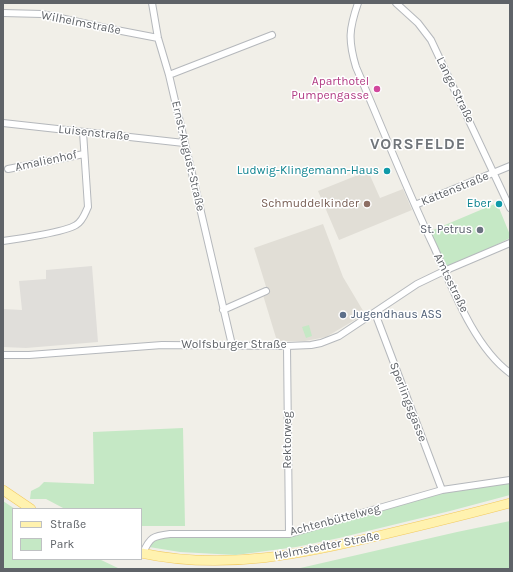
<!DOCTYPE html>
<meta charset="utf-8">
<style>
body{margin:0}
#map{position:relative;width:513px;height:572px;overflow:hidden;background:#f1efe8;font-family:Karla,sans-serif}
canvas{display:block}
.frame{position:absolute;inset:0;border:4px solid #5f6368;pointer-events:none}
.legend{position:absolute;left:12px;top:508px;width:130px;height:52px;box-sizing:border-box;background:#fff;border:1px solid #bfc1c3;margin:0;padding:5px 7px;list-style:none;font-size:12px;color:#5f6368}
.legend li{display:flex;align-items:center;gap:8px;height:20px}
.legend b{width:20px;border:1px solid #bfc1c3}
</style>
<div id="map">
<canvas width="513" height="572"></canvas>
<div class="frame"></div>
<ul class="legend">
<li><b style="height:5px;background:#fff2af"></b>Straße</li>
<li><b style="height:11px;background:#c5e8c5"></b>Park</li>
</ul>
</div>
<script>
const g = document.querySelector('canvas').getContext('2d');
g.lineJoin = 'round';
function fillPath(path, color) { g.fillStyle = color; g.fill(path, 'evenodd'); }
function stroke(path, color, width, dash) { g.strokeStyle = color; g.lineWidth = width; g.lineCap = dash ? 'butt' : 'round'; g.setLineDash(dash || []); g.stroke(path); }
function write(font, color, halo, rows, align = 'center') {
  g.font = font + ' Karla,sans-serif'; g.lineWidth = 3; g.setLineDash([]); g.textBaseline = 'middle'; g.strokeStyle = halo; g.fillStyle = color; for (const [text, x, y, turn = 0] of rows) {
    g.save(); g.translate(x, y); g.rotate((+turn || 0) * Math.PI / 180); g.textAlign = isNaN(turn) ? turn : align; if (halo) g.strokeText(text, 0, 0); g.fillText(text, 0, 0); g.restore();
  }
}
const industrial = new Path2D(`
 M 92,266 L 98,342 L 26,348 L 3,347 L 3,309 L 22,310 L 19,281 L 46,279 L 46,270 Z`);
const education = new Path2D(`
 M 368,171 L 380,198 L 403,189 L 412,210 L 339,240 L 318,191 Z
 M 323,224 L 343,277 L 365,314 L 326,337 L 305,341 L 277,341 L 263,295 L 268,293 L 254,248 Z`);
const green = new Path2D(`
 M 497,203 L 510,235 L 510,238 L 444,271 L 426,233 Z
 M 309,325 L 312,336 L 306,338 L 302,327 Z
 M 183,428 L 185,526 L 141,526 L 141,509 L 65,509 L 46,499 L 30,499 L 31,491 L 39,487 L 44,482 L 94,484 L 93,432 Z
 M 510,481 L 510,495 L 450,511 L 339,538 L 296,547 L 236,555 L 180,552 L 149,547 C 154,539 162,538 171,537 L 289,537 L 445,492 Z
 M 3,501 L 15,509 L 13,509 L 13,559 L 99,559 L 120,569 L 3,569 Z
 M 510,521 L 510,569 L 296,569 L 457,532 Z`);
const minor = new Path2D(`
 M 152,3 L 158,38 L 169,75 L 232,345
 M 358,3 C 349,29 348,40 356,67 C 382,127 406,188 434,247 C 452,287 474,347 510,373
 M 396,3 L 418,23 L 431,40 L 510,208
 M 3,13 L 42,14 L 106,28 L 158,38
 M 169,75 L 272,35
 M 3,123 L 184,143
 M 8,169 L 84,154
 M 415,205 L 510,166
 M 3,241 C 18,239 65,232 76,225 C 83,221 85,213 88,207 L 83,132
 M 223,310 L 266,291
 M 375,313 L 442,490
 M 287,346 L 289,534
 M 3,355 L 29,355 L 162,345 L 287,346 L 311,345 L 321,343 L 339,336 L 417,284 L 444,271 L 510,243
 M 143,553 C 150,537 153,536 170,534 L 289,534 L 442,490 L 510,480`);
const primary = new Path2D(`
 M 3,490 L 31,509
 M 141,553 C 224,571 305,554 386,534 C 428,524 469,514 510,503`);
const markers = [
 [377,89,4,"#d1479c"],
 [387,171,4,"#0f9aa8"],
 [367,204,4,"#8d6e63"],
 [499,204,4,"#0f9aa8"],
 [480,230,4,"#6b7280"],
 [343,315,4,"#5c6f8a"]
];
const streetNames = [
 ["Wilhelmstraße",81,23,11],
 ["Lange Straße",455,90,64],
 ["Luisenstraße",94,133,6],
 ["Ernst-August-Straße",188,156,77],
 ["Amalienhof",46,161,-12],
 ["Kattenstraße",455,189,-22],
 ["Amtsstraße",451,283,64],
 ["Wolfsburger Straße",234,345],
 ["Sperlingsgasse",408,402,69],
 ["Rektorweg",288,440,-90],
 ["Achtenbüttelweg",335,520,-15],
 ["Helmstedter Straße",327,546,-11]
];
const hotelNames = [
 ["Aparthotel",369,82],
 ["Pumpengasse",369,96]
];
const cultureNames = [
 ["Ludwig-Klingemann-Haus",379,171],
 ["Eber",491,204]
];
const educationNames = [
 ["Schmuddelkinder",359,204]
];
const worshipNames = [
 ["St. Petrus",472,230]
];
const serviceNames = [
 ["Jugendhaus ASS",351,315]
];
const districtNames = [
 ["VORSFELDE",418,144]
];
fillPath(industrial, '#e0deda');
fillPath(education, '#e1ded6');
fillPath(green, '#c5e8c5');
stroke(minor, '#b5b8bc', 8);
stroke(primary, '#f2c960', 10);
stroke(minor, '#fff', 6);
stroke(primary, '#fff2af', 9);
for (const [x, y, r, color] of markers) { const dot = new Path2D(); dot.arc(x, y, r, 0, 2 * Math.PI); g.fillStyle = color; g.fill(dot); stroke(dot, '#fff', 1.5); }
write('12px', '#5f6368', '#fff', streetNames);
write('12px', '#b23c85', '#fff', hotelNames, 'right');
write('12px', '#0d838f', '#fff', cultureNames, 'right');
write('12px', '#785e54', '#fff', educationNames, 'right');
write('12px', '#5b616d', '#fff', worshipNames, 'right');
write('12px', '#4e5e75', '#fff', serviceNames, 'left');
g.letterSpacing = '1px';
write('bold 16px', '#70757a', '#fff', districtNames);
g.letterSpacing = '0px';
</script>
